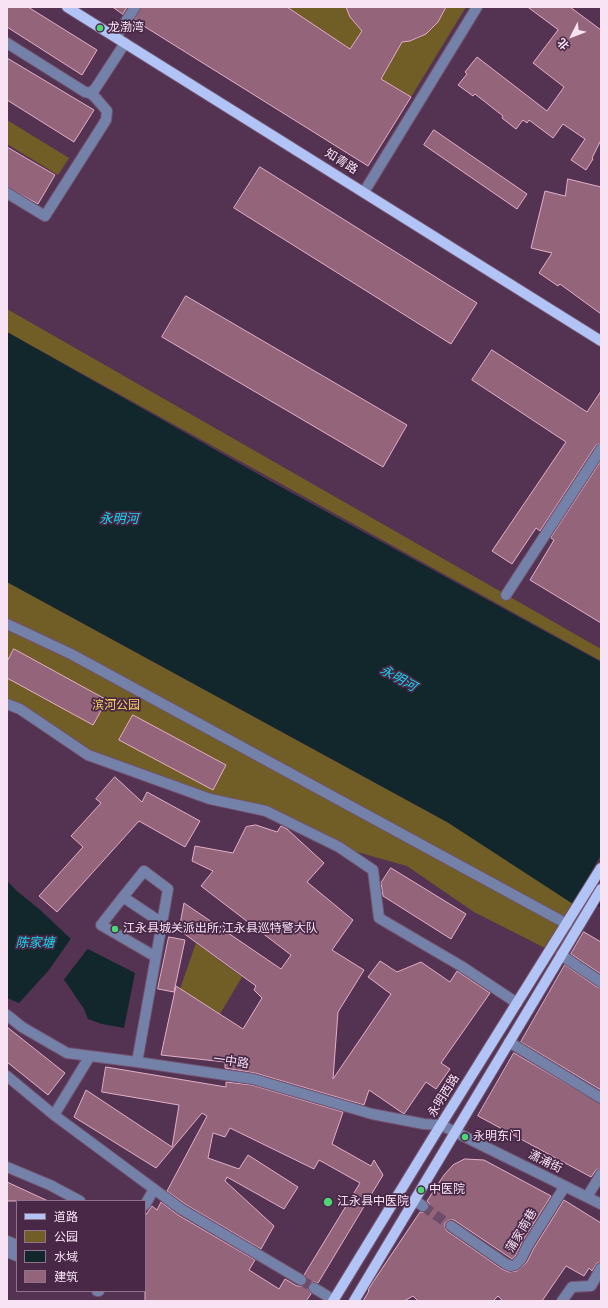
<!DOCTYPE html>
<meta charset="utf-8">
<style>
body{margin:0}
#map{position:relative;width:608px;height:1308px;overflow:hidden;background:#543352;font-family:"DM Sans","Noto Sans SC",sans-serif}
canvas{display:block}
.frame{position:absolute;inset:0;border:8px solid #f8e3f5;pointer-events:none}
.legend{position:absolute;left:16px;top:1200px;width:130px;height:92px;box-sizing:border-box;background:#492847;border:1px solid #8f738d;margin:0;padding:5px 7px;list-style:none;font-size:12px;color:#f8e3f5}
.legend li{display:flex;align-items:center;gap:8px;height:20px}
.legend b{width:20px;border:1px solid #8f738d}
.north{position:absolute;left:552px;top:16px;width:40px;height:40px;-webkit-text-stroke:3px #492847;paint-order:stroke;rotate:228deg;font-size:11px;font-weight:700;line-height:16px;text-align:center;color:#f8e3f5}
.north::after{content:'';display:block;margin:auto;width:14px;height:18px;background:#f8e3f5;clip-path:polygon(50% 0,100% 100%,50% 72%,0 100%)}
</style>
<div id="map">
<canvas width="608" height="1308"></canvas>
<div class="frame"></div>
<ul class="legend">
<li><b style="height:5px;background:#b2c4f5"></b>道路</li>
<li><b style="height:11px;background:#715d26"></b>公园</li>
<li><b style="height:11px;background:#12272b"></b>水域</li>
<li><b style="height:11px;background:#93647a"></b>建筑</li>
</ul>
<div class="north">北</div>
</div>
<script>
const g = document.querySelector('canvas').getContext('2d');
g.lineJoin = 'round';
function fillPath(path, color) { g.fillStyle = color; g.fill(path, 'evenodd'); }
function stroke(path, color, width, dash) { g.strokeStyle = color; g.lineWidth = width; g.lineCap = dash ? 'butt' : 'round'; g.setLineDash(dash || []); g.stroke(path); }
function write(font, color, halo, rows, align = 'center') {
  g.font = font + ' "DM Sans","Noto Sans SC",sans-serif'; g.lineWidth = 3.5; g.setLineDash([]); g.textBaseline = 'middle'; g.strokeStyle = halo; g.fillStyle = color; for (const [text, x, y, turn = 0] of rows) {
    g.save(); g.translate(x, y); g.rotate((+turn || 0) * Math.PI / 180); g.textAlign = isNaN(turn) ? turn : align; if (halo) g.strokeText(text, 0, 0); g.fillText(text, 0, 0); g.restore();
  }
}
const green = new Path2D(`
 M 287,7 L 346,7 L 350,17 L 362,31 L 350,49 Z
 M 446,7 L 466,7 L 411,97 L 392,85 L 375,88 L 402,42 C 425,40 436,27 446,7 Z
 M 7,120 L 69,158 L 58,175 L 7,144 Z
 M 7,309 L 601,649 L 601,661 L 7,332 Z
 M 7,582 L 447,822 L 578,905 L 549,950 L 474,912 L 407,866 L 339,847 L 266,811 L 210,799 L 88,755 L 7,704 Z
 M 196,943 L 242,977 L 220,1014 L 180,989 Z`);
const water = new Path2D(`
 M 7,332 L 272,482 L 601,662 L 601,906 L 588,908 L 573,904 L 447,822 L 7,582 Z
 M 7,881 L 18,892 L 38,908 L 71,939 L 86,948 L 135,973 L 124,1028 L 102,1024 L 88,1019 L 84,1009 L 65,981 L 49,970 L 19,1003 L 7,998 Z`);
const pier = new Path2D(`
 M 601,855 L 601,903 L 578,905 L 573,904 Z
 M 72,937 L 89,947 L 62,982 L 49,970 Z`);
const building = new Path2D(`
 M 7,7 L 28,7 L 97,50 L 82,75 L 7,27 Z
 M 113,7 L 127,7 L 123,14 Z
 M 141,7 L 287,7 L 350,49 L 362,31 L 350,17 L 346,7 L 446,7 L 438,22 L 426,34 L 410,41 L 402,42 L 381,79 L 411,97 L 368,166 L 134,20 Z
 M 528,7 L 570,7 L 601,30 L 601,140 L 592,158 L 593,159 L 586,170 L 571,160 L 585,139 L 563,124 L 553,138 L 529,120 L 527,123 L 523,120 L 516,129 L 502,118 L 503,116 L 475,94 L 473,96 L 458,85 L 467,74 L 465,72 L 477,57 L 547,111 L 564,87 L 533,63 L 558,30 Z
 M 7,58 L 94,110 L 74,142 L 7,100 Z
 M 434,130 L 527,194 L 517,209 L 424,145 Z
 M 7,147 L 55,175 L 38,204 L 7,187 Z
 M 260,167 L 477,303 L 451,344 L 234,208 Z
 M 568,179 L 601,187 L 601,314 L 560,284 L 558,286 L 539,273 L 552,253 L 531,248 L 545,191 L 565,196 Z
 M 186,296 L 407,425 L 383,467 L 162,337 Z
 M 492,350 L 587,412 L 601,391 L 601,443 L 596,445 L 540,531 L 536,528 L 512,564 L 492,551 L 566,442 L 472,380 Z
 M 601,461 L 601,623 L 530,580 L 554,540 L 551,538 Z
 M 14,649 L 107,700 L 93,725 L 7,678 L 7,662 Z
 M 133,715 L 226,765 L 213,790 L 119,740 Z
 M 115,777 L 142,802 L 147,792 L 200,821 L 185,847 L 139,821 L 57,912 L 39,896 L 83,847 L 71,836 L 101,803 L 96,799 Z
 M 256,825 L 277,832 L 281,826 L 287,829 L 324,863 L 307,882 L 353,920 L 332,950 L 364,970 L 338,1012 L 333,1079 L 391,994 L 368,977 L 380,961 L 397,972 L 421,962 L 450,982 L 457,971 L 490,993 L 441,1063 L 450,1069 L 436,1089 L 426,1082 L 404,1114 L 369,1090 L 364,1105 L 255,1073 L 225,1068 L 225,1062 L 161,1055 L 176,986 L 243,1029 L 262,998 L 254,990 L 256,986 L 179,930 L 184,903 L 281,969 L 291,955 L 201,886 L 213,871 L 192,861 L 195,846 L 233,853 L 246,827 Z
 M 391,868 L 466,914 L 451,939 L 383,896 L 381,883 Z
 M 584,932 L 601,942 L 601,974 L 571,954 Z
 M 169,937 L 185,940 L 174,992 L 158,989 Z
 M 565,965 L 597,987 L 601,988 L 601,1090 L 521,1042 Z
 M 7,1027 L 65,1073 L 48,1095 L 7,1062 Z
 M 514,1053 L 601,1104 L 601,1168 L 596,1170 L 591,1177 L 478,1116 Z
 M 106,1067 L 226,1087 L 226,1082 L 252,1085 L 343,1112 L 332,1144 L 371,1166 L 374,1160 L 383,1175 L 318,1283 L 314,1282 L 309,1284 L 308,1288 L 311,1294 L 306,1301 L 145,1301 L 145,1216 L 152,1206 L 157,1210 L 161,1202 L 178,1215 L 255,1260 L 249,1270 L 279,1289 L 285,1279 L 297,1286 L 304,1286 L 306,1284 L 307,1280 L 304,1275 L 360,1183 L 319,1160 L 314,1169 L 230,1128 L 225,1137 L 213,1133 L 208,1158 L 239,1169 L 248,1155 L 298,1187 L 284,1209 L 227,1177 L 225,1181 L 274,1226 L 261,1249 L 185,1204 L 167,1191 L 207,1116 L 202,1113 L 156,1168 L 74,1117 L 86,1090 L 172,1147 L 179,1105 L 102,1092 Z
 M 465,1159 L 484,1160 L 551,1196 L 522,1242 L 516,1255 L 512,1259 L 454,1220 L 449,1220 L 445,1223 L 445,1228 L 447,1231 L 502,1269 L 509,1272 L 517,1271 L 527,1262 L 534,1248 L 564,1200 L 601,1223 L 601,1262 L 597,1263 L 592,1271 L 589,1268 L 584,1276 L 566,1266 L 542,1301 L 503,1301 L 498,1296 L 493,1301 L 418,1301 L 413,1296 L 404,1301 L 363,1301 L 369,1291 L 368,1290 L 371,1285 L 420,1212 L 426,1212 L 429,1209 L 429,1203 L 427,1201 L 444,1175 L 453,1165 Z
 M 7,1182 L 48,1201 L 7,1201 Z`);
const minorTunnel = new Path2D(`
 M 423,1206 L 451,1226
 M 301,1280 L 314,1288`);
const minor = new Path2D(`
 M 116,37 L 135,7
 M 7,43 L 85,92 L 90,93 L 95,97 L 107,111 L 106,120 L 45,216 L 7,193
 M 90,93 L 95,89 L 125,43
 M 364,192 L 477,7
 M 506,595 L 601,449
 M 7,624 L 71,654 L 567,924
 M 7,704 L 20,709 L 88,755 L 210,799 L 266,811 L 339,847 L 373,870 L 379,918 L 461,966 L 517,1003
 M 123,897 L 144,871 L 168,889 L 162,923
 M 561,955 L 601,982
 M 7,1015 L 22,1027 L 67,1053 L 137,1062 L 253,1079 L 372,1114 L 424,1124 L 441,1125 L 601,1204
 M 509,1042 L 601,1098
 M 90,1056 L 54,1115 L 181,1209 L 301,1280
 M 137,1062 L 162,923 L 123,897 L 101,925 L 156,957
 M 7,1076 L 54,1115
 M 7,1167 L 50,1185 L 80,1201
 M 587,1197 L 601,1174
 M 414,1200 L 423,1206
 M 145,1205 L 154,1189
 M 451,1226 L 506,1264 L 511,1266 L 515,1265 L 521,1259 L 528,1245 L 565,1186
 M 7,1241 L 17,1245
 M 7,1252 L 17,1256
 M 314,1288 L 334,1300
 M 97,1291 L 99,1291
 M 562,1301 L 572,1287 L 591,1286 L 601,1268`);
const major = new Path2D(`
 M 67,7 L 601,341
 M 333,1301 L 437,1131 L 601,868
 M 354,1301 L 601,889`);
const markers = [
 [100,28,4,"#4ed675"],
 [115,929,4,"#4ed675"],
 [465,1137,4,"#4ed675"],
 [421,1190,4,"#4ed675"],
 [328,1202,5,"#4ed675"]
];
const poiNames = [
 ["龙渤湾",108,28],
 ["江永县城关派出所;江永县巡特警大队",123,929],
 ["永明东门",473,1137],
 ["中医院",429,1190],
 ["江永县中医院",337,1202]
];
const streetNames = [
 ["知青路",341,162,32],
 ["一中路",231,1062,8],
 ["永明西路",444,1096,-58],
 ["潇浦街",545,1162,26],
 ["蒲家南巷",522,1231,-59]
];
const parkNames = [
 ["滨河公园",116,706]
];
const waterNames = [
 ["永明河",119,520],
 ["永明河",398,679,29],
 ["陈家塘",35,944]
];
fillPath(green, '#715d26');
fillPath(water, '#12272b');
fillPath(pier, '#543352');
fillPath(building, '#93647a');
stroke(building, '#e3afc7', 1);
stroke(minorTunnel, '#6d4d6a', 10, [10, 5]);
stroke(minor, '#72536f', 12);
stroke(major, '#72536f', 12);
stroke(minor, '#7482aa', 10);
stroke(major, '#b2c4f5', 10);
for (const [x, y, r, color] of markers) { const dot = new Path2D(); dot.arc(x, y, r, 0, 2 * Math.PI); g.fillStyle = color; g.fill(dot); stroke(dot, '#492847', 1.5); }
write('12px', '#f8e3f5', '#492847', poiNames, 'left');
write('12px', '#f8e3f5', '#492847', streetNames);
write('12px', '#f9d161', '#492847', parkNames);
write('italic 13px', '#11d6ee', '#492847', waterNames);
</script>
